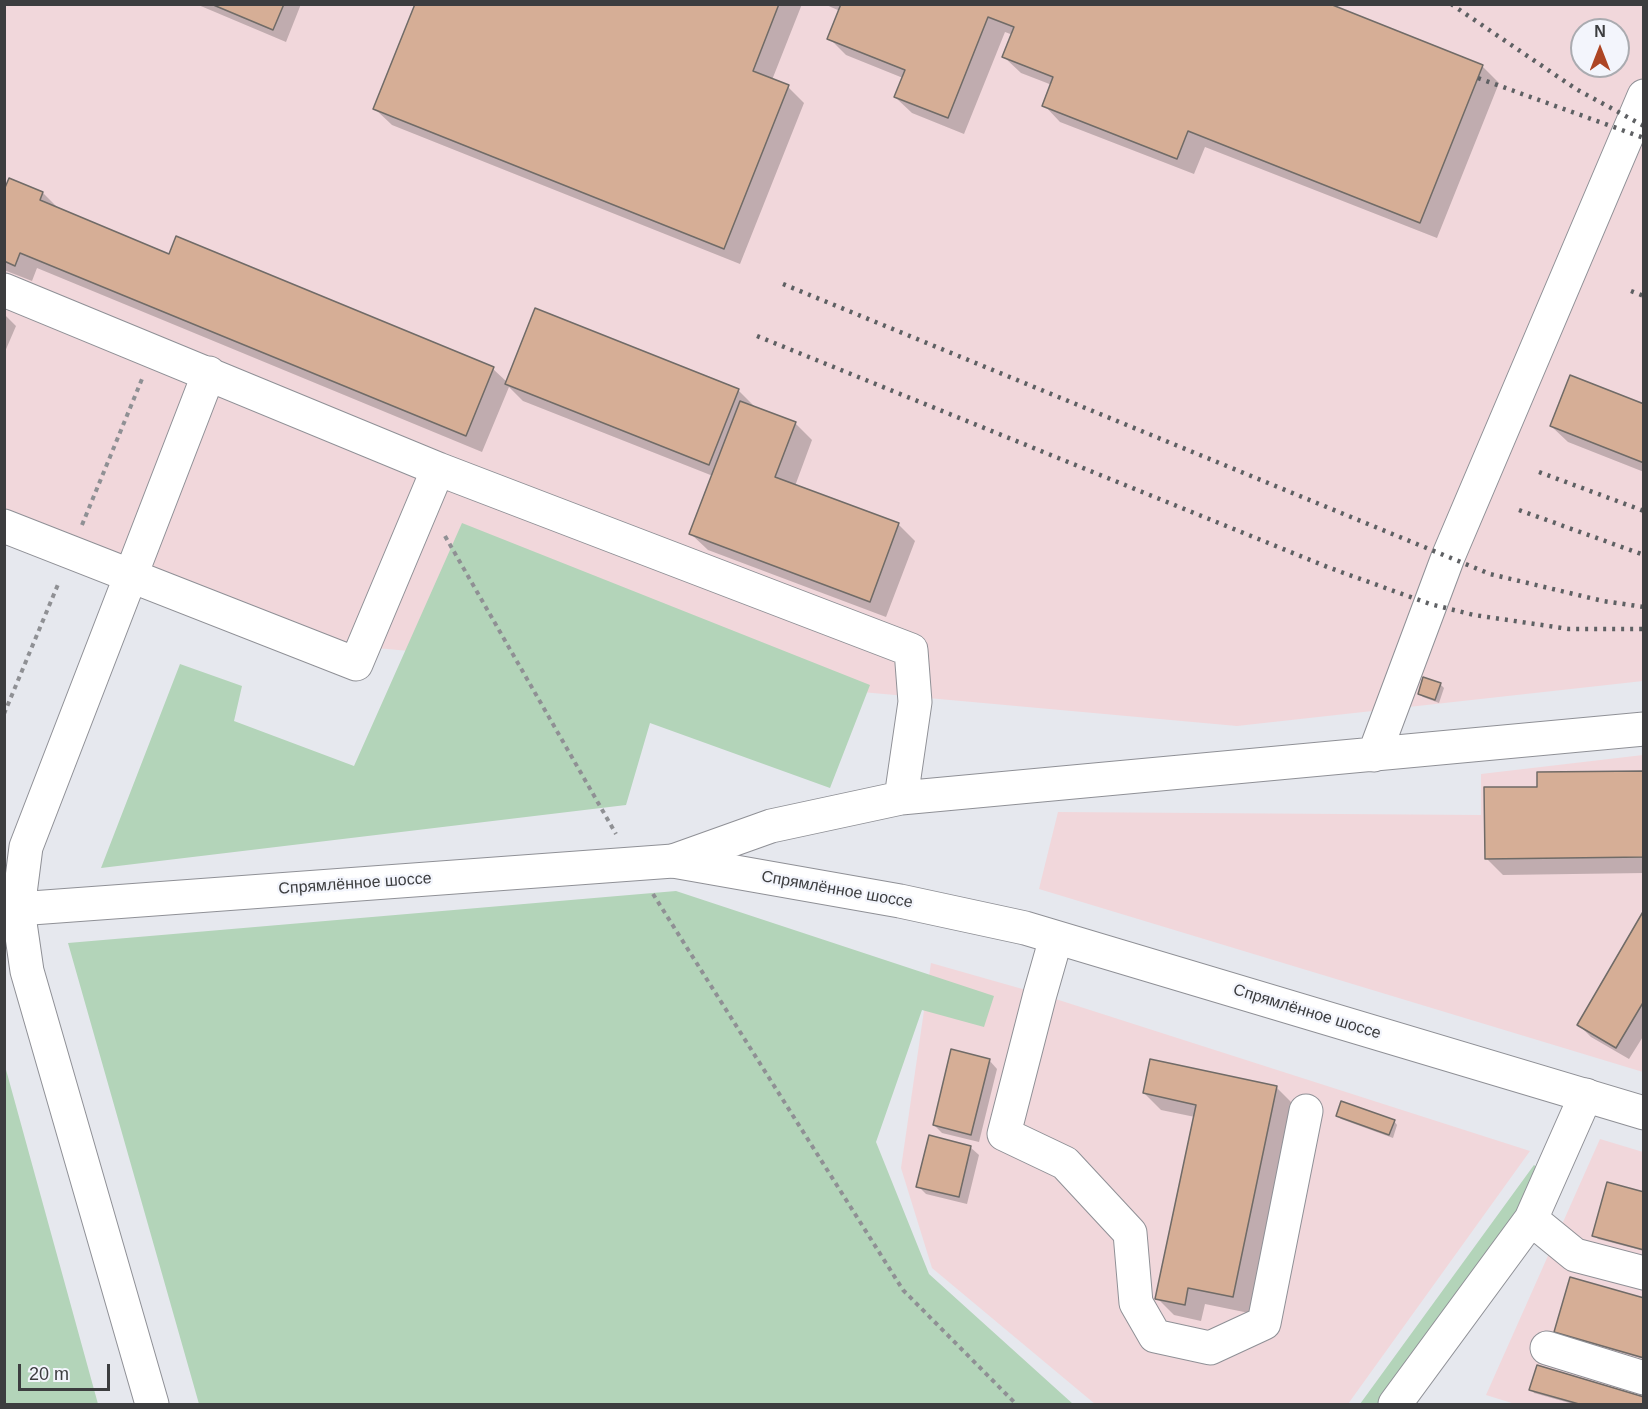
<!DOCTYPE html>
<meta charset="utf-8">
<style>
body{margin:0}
#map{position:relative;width:1648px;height:1409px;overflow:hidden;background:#e6e8ee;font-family:Arial,sans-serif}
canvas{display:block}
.frame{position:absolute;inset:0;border:6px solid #3c3d3f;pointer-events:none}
.north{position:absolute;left:1570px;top:18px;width:60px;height:60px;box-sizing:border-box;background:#f3f5fc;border:2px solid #aaabb0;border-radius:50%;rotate:0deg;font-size:16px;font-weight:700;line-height:24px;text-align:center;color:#3c3d3f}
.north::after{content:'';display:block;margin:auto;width:21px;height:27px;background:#ad4524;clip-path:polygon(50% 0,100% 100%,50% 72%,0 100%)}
.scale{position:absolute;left:18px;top:1364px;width:92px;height:27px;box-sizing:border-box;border:3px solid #3c3d3f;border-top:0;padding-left:8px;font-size:18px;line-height:21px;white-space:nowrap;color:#3c3d3f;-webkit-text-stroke:4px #f3f5fc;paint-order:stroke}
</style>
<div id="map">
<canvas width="1648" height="1409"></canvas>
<div class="frame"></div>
<div class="north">N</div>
<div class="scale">20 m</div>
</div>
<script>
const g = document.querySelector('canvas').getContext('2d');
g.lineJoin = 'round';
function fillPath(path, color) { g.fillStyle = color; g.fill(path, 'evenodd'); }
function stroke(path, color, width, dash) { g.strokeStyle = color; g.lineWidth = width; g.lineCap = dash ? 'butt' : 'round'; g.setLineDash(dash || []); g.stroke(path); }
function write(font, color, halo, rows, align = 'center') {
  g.font = font + ' Arial,sans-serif'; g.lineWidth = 4.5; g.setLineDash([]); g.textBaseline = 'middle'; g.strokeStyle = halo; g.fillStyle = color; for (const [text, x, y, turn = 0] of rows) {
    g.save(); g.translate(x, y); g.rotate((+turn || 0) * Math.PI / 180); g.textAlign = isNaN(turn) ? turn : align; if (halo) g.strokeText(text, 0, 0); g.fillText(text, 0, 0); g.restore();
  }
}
const industrial = new Path2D(`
 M 4,5 L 1643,5 L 1643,681 L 1237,726 L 299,641 L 5,529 ZM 1582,30 L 1618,30 L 1618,66 L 1582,66 Z
 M 1643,755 L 1643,1072 L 1039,889 L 1058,812 L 1481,815 L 1481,774 Z
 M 931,963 L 1040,994 L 1530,1151 L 1348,1404 L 1095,1404 L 932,1268 L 901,1168 Z
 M 1600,1139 L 1643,1152 L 1643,1404 L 1515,1404 L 1486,1395 Z`);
const green = new Path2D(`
 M 462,523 L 870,685 L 830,788 L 650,723 L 626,805 L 101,868 L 180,664 L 242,686 L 234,721 L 354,766 Z
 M 676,891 L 994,996 L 984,1027 L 922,1010 L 876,1142 L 929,1274 L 1073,1404 L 199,1404 L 68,943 Z
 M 4,1066 L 5,1066 L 98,1404 L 5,1404 Z
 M 1534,1165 L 1549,1177 L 1404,1404 L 1360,1404 Z`);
const shadow = new Path2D(`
 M 196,4 L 301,4 L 286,42 Z
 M 416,4 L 802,4 L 772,80 L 788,87 L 804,103 L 740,264 L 392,125 L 375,109 Z
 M 824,4 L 1326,4 L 1482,66 L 1499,83 L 1437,238 L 1205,147 L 1194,174 L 1060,122 L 1044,105 L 1052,85 L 1021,73 L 1004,57 L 1013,35 L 1005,32 L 964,134 L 912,113 L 895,97 L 903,78 L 846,55 L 829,38 L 840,11 Z
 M 43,193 L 60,210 L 170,256 L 177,238 L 493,369 L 507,382 L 536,310 L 738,390 L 755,407 L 795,423 L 812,440 L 795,486 L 899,525 L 915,541 L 886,617 L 708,550 L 691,534 L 713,476 L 523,401 L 509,387 L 482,452 L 37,268 L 32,281 L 4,270 L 4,194 Z
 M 4,314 L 16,326 L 4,354 Z
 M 1644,405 L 1644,472 L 1568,442 L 1551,426 Z
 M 1440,684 L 1444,688 L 1439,703 L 1423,697 L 1419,693 Z
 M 1644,772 L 1644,873 L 1503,875 L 1486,858 Z
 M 1644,913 L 1644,1035 L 1629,1059 L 1591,1037 L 1579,1025 Z
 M 989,1060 L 997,1069 L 979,1142 L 942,1133 L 934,1125 Z
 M 1276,1087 L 1293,1104 L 1249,1313 L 1205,1304 L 1201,1321 L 1174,1315 L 1157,1298 L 1195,1117 L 1161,1110 L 1144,1093 Z
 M 1337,1115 L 1394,1121 L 1397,1125 L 1393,1138 L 1341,1119 Z
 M 970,1147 L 979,1155 L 967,1204 L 926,1194 L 918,1186 Z
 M 1644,1194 L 1644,1251 L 1598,1239 L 1594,1235 Z
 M 1644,1300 L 1644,1359 L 1559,1335 L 1556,1331 Z
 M 1531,1389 L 1644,1398 L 1644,1404 L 1573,1404 L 1534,1393 Z`);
const building = new Path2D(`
 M 211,4 L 284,4 L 273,30 Z
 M 415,4 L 779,4 L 753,71 L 789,85 L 724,249 L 373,109 Z
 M 841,4 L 1330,4 L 1483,65 L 1420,223 L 1188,131 L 1177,159 L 1042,106 L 1053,77 L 1002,57 L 1014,27 L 988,17 L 948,118 L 894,97 L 905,70 L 827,39 Z
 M 9,178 L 43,192 L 40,200 L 169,254 L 176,236 L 494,367 L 466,436 L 20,253 L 15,266 L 4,261 L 4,190 Z
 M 535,308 L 739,389 L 709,465 L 505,384 Z
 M 1570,375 L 1644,404 L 1644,463 L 1550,426 Z
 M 740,401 L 796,422 L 775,477 L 899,523 L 870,602 L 689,534 Z
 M 1423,677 L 1441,683 L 1435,700 L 1418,694 Z
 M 1644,771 L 1644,857 L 1485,859 L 1484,787 L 1537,787 L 1537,772 Z
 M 1644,910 L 1644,1001 L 1616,1048 L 1577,1025 Z
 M 951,1049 L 990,1059 L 971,1135 L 933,1125 Z
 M 1150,1059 L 1277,1086 L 1233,1297 L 1188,1288 L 1185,1305 L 1155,1299 L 1196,1105 L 1143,1093 Z
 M 1341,1101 L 1395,1120 L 1389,1135 L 1336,1116 Z
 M 929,1135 L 971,1146 L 959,1197 L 916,1187 Z
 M 1607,1182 L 1644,1192 L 1644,1250 L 1592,1236 Z
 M 1570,1277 L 1644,1298 L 1644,1358 L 1554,1332 Z
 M 1537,1365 L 1644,1397 L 1644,1404 L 1579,1404 L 1529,1390 Z`);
const path = new Path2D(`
 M 82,525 L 142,379
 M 445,536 L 616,834
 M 4,714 L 59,582
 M 653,894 L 903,1290 L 1016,1404`);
const minor = new Path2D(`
 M 4,290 L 438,469 L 911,650 L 915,702 L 901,798
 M 4,526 L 356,664 L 438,469
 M 1374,755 L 1448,557 L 1644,96
 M 673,861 L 771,826 L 901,798 L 1644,729
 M 1056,938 L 1040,994 L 1004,1134 L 1065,1163 L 1130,1233 L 1136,1303 L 1155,1336 L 1210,1348 L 1264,1323 L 1306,1111
 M 1531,1219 L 1575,1255 L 1644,1273
 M 1547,1348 L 1644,1378
 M 152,1404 L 27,971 L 18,909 L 26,847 L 209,373
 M 1395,1404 L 1531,1219 L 1586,1095`);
const major = new Path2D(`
 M 4,910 L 673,861 L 900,901 L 1025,928 L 1644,1113`);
const rail = new Path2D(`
 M 1451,4 L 1576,89 L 1644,126
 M 1478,78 L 1644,138
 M 783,284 L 1490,574 L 1603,601 L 1644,607
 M 1631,291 L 1644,296
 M 757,336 L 1330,568 L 1430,604 L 1474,615 L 1569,629 L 1644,629
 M 1539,472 L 1644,511
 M 1519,510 L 1644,555`);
const streetNames = [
 ["Спрямлённое шоссе",355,884,-4],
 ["Спрямлённое шоссе",837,890,10],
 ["Спрямлённое шоссе",1307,1012,17]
];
fillPath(industrial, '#f1d7db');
fillPath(green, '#b3d4b9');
fillPath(shadow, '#0003');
fillPath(building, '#d6ae96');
stroke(building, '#706b67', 1.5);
stroke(minor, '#8f9096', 35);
stroke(major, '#8f9096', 35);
stroke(path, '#8f9094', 4, [4.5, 4.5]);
stroke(minor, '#fff', 33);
stroke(major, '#fff', 33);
stroke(rail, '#5e6063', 4.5, [3, 6]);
write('16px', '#3c3d3f', '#f3f5fc', streetNames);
</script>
